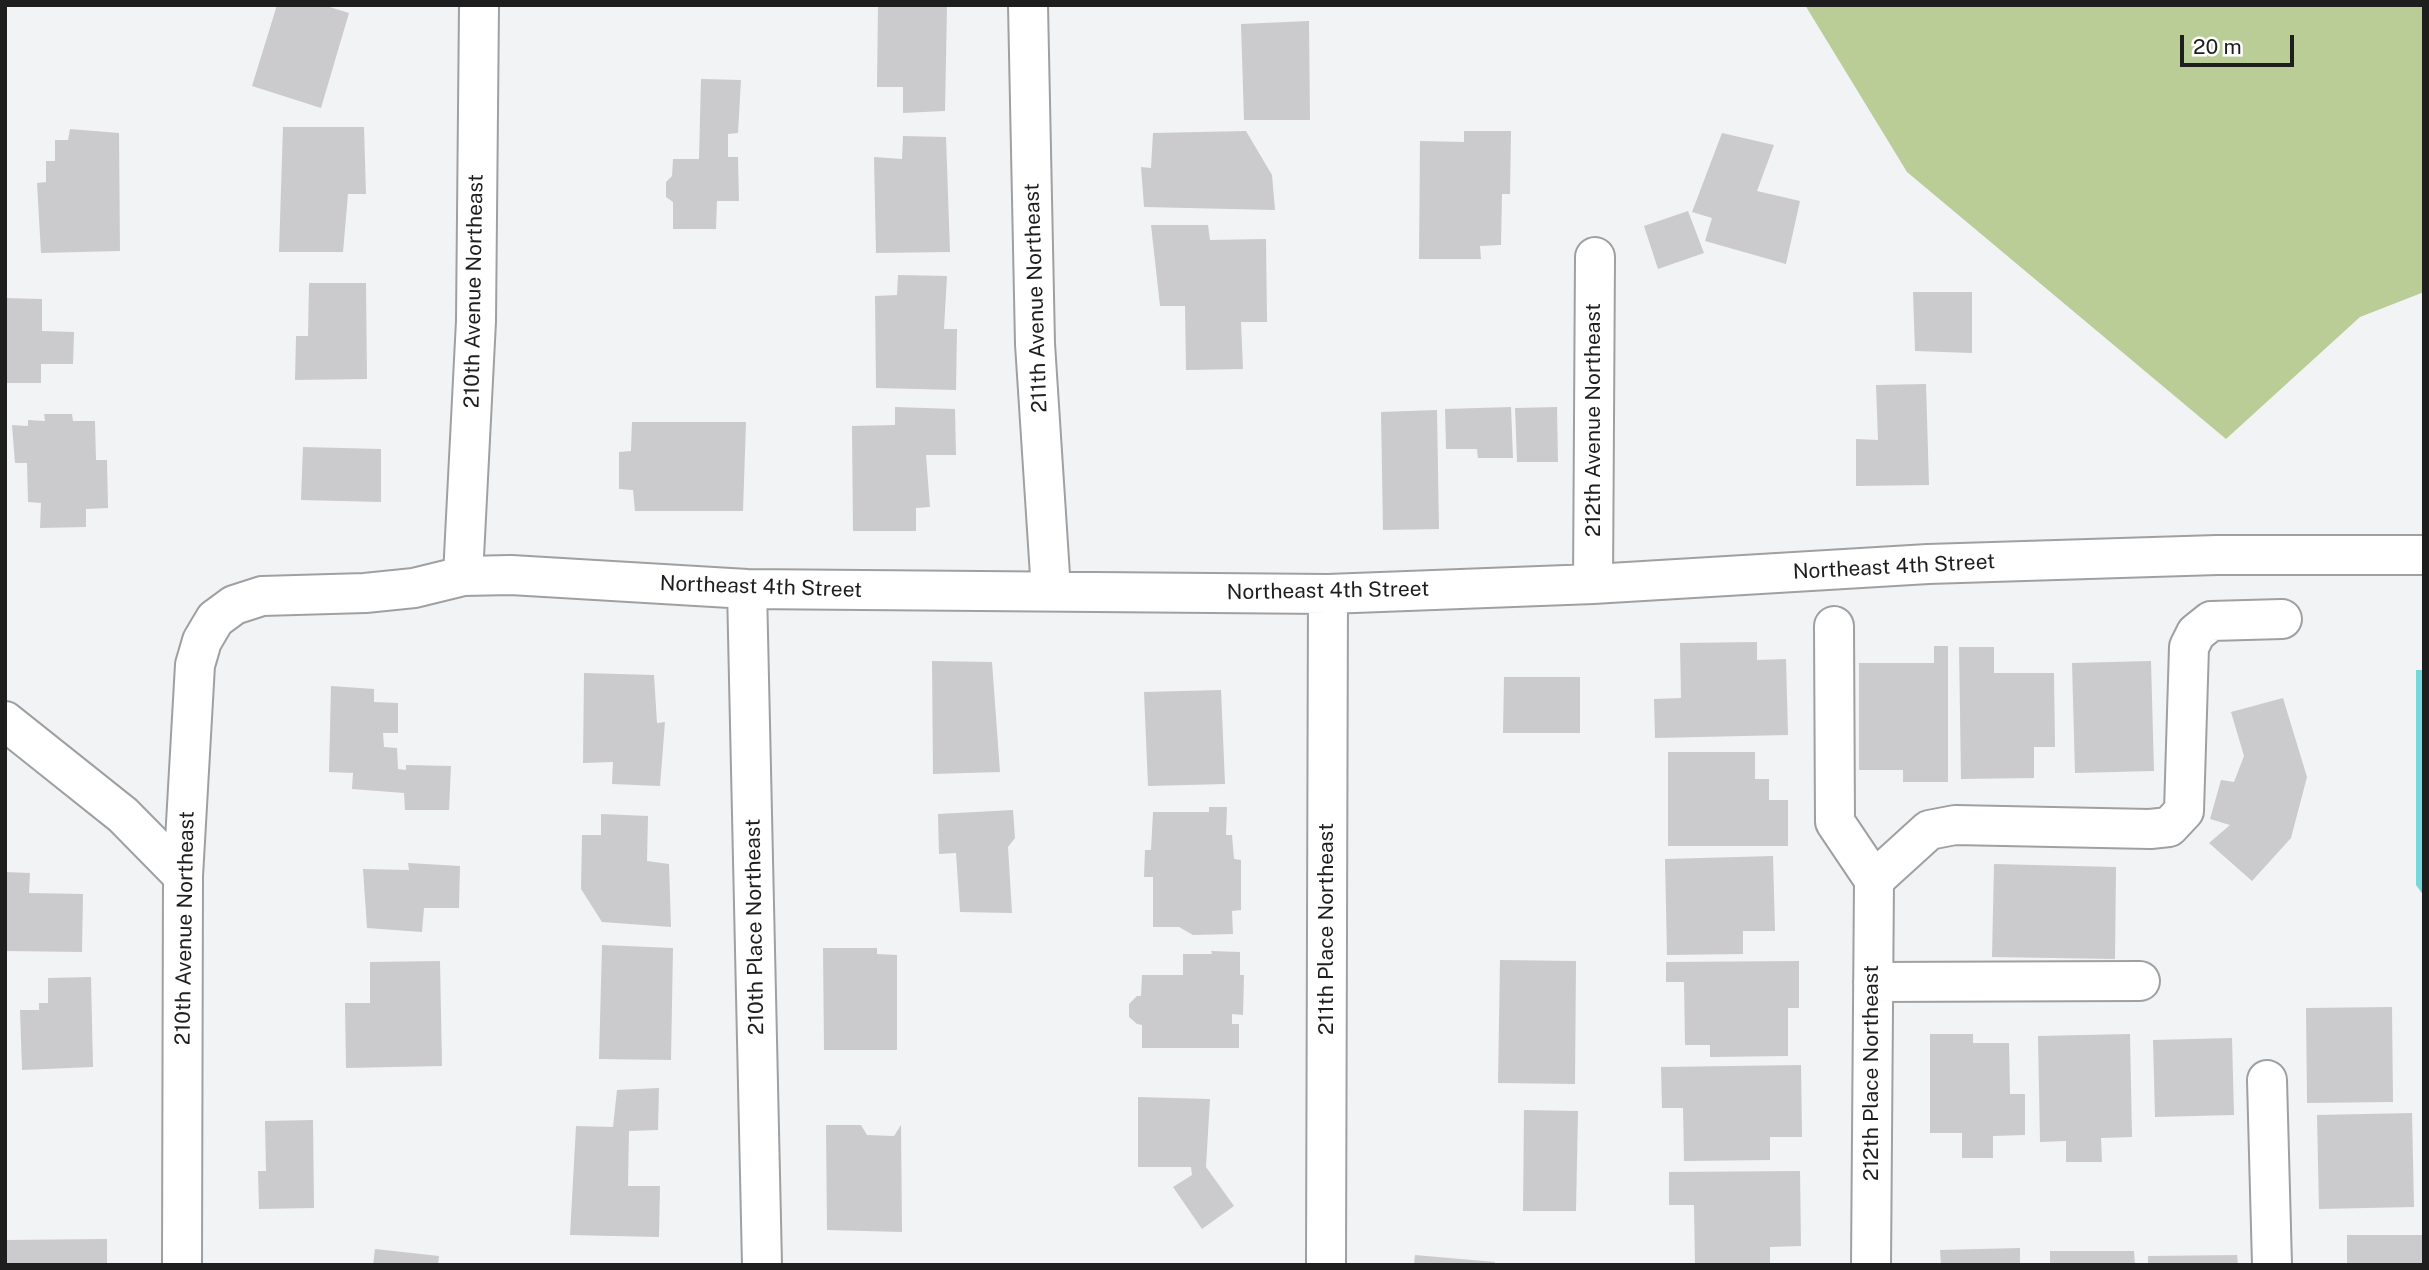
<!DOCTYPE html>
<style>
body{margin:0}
#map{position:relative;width:2429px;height:1270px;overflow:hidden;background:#f2f3f5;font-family:"Public Sans",sans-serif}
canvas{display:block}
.frame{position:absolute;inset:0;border:7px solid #1e1e1f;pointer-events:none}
.scale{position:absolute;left:2180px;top:35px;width:114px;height:32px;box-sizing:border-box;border:4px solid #1e1e1f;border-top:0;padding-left:9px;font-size:21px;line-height:24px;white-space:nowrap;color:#1e1e1f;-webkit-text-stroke:5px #fff;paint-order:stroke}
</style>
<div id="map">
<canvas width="2429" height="1270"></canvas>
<div class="frame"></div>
<div class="scale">20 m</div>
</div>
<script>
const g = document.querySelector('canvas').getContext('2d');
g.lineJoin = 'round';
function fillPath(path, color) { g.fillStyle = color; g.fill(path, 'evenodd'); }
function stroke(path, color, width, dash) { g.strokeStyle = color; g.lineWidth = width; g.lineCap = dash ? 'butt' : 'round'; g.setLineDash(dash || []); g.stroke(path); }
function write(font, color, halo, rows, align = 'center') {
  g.font = font + ' "Public Sans",sans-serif'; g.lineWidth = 6; g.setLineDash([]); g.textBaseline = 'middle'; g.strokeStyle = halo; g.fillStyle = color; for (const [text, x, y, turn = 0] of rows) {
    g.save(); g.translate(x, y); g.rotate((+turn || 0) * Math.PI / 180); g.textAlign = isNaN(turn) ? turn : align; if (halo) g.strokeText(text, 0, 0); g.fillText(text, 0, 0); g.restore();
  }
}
const green = new Path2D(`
 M 1805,5 L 2424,5 L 2424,292 L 2360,317 L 2226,439 L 1907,172 Z`);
const water = new Path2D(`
 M 2416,670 L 2424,670 L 2424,896 L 2416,885 Z`);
const building = new Path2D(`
 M 277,5 L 323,5 L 349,13 L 321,108 L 252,86 Z
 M 878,5 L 947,5 L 945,111 L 903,113 L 903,87 L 877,87 Z
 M 1309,21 L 1310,120 L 1244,120 L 1241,24 Z
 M 701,79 L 741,80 L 738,133 L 728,134 L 728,157 L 738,157 L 739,201 L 717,201 L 716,229 L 673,229 L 673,202 L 666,197 L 666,182 L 672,176 L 673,159 L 699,159 Z
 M 283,127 L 364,127 L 366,194 L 348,194 L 343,252 L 279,252 Z
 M 70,129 L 119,133 L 120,251 L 41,253 L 37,183 L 46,182 L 46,161 L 55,161 L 55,140 L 68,140 Z
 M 1246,131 L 1272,175 L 1275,210 L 1144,207 L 1141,167 L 1151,168 L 1153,133 Z
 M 1464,131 L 1511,131 L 1510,194 L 1502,194 L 1501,245 L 1480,246 L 1481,259 L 1419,259 L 1420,141 L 1464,142 Z
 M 1722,133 L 1774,145 L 1757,191 L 1800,201 L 1786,264 L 1705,241 L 1712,218 L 1692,212 Z
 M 903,136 L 946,137 L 950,252 L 876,253 L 874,157 L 902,159 Z
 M 1688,211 L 1704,253 L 1658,269 L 1644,226 Z
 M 1151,225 L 1208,225 L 1210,240 L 1266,239 L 1267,322 L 1241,322 L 1243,369 L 1186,370 L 1185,306 L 1160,306 Z
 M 898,275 L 947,276 L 944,329 L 957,329 L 956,390 L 876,388 L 875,296 L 897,295 Z
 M 309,283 L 366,283 L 367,379 L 295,380 L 296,336 L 308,336 Z
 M 1913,292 L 1972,292 L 1972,353 L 1915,351 Z
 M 5,298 L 42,299 L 42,331 L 74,332 L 73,364 L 41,364 L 41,383 L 5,383 Z
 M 1926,384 L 1929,485 L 1856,486 L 1856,439 L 1878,440 L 1876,385 Z
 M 895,407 L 955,409 L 956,455 L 926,455 L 930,507 L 916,508 L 916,531 L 853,531 L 852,426 L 895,425 Z
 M 1511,407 L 1513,458 L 1478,458 L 1477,449 L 1446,449 L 1445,409 Z
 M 1557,407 L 1558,462 L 1517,462 L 1515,408 Z
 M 1437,410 L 1439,529 L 1383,530 L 1381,412 Z
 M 44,414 L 72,414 L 73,421 L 95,421 L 96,460 L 107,460 L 108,508 L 86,509 L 86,527 L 40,528 L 41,503 L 28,502 L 27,463 L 15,463 L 12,425 L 28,426 L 28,420 L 45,421 Z
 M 632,422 L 746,422 L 743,511 L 635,511 L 633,490 L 619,489 L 619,452 L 631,451 Z
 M 303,447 L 381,449 L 381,502 L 301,500 Z
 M 1757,642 L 1757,660 L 1786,659 L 1788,735 L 1655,738 L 1654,699 L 1681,698 L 1680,643 Z
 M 1934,646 L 1948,646 L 1948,782 L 1903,782 L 1903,770 L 1859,770 L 1859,663 L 1934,663 Z
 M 1959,647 L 1994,647 L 1994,673 L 2054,673 L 2055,747 L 2034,747 L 2034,778 L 1961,779 Z
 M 932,661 L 992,662 L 1000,772 L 933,774 Z
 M 2151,661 L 2154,771 L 2075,773 L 2072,663 Z
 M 584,673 L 654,675 L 657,723 L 665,722 L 660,786 L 612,784 L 613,762 L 583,763 Z
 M 1504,677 L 1580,677 L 1580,733 L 1503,733 Z
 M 331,686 L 374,689 L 374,702 L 398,703 L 398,733 L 383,733 L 384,747 L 397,748 L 398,769 L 406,770 L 406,765 L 451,766 L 449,810 L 405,810 L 404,793 L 352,789 L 353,773 L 329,772 Z
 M 1221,690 L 1225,784 L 1148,786 L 1144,692 Z
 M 2283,698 L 2307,777 L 2291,838 L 2252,881 L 2209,843 L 2230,825 L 2210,819 L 2221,780 L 2234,782 L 2244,756 L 2231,712 Z
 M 1668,752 L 1755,752 L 1755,779 L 1769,779 L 1769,800 L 1788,800 L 1788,846 L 1668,846 Z
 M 1209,807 L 1227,807 L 1226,835 L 1232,835 L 1234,859 L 1241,860 L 1241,910 L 1232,911 L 1233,934 L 1193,935 L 1179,927 L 1153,927 L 1153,877 L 1144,877 L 1145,850 L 1151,850 L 1153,812 L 1209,812 Z
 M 1013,810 L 1015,838 L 1008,847 L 1012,913 L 960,912 L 956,853 L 939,854 L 938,814 Z
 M 601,814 L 648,816 L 647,861 L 669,864 L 671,927 L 602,922 L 581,889 L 582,835 L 601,835 Z
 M 1773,856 L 1775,931 L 1743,931 L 1743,954 L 1667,955 L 1665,859 Z
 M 408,863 L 460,866 L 459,908 L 424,908 L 422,932 L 367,928 L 363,869 L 409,870 Z
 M 1994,864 L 2116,867 L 2115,959 L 1992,957 Z
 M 5,872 L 30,873 L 29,893 L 83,894 L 82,952 L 5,951 Z
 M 602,945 L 673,948 L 671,1060 L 599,1059 Z
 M 823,948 L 877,948 L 877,954 L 897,955 L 897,1050 L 824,1050 Z
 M 1211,951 L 1240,952 L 1240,975 L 1244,975 L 1243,1015 L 1232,1014 L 1232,1024 L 1239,1024 L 1239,1048 L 1142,1048 L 1142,1025 L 1137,1024 L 1129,1017 L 1129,1004 L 1137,996 L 1141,996 L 1142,975 L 1183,975 L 1183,954 L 1212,954 Z
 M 1500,960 L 1576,961 L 1575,1084 L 1498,1083 Z
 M 440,961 L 442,1066 L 346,1068 L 345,1003 L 370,1003 L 370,962 Z
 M 1799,961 L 1799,1008 L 1788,1008 L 1788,1056 L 1710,1057 L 1710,1045 L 1685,1045 L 1684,982 L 1666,982 L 1666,962 Z
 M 91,977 L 93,1067 L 22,1070 L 20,1010 L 39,1010 L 39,1003 L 48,1003 L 48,978 Z
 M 2392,1007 L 2393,1102 L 2307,1103 L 2306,1008 Z
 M 1930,1034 L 1973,1034 L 1973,1043 L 2009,1043 L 2010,1094 L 2025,1094 L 2025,1135 L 1993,1136 L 1993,1158 L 1962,1158 L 1962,1133 L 1930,1133 Z
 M 2130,1034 L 2132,1137 L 2101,1138 L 2102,1162 L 2066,1162 L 2066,1141 L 2040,1142 L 2038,1036 Z
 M 2232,1038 L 2234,1115 L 2155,1117 L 2153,1040 Z
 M 1801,1065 L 1802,1137 L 1770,1137 L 1770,1160 L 1684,1161 L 1683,1108 L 1662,1108 L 1661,1067 Z
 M 659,1088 L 658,1130 L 629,1131 L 628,1186 L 660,1186 L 659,1237 L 570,1235 L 576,1126 L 613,1127 L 617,1090 Z
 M 1138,1097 L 1210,1099 L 1206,1167 L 1234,1206 L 1202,1229 L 1173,1187 L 1192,1175 L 1191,1167 L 1138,1167 Z
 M 1524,1110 L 1578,1111 L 1576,1211 L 1523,1211 Z
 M 2412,1113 L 2414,1207 L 2319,1209 L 2317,1115 Z
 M 313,1120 L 314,1208 L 259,1209 L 258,1171 L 266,1171 L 265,1121 Z
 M 826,1125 L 861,1125 L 867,1135 L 894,1136 L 901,1125 L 902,1232 L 827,1230 Z
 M 1800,1171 L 1801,1246 L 1770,1247 L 1770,1265 L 1695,1265 L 1694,1205 L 1669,1205 L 1669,1172 Z
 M 2347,1235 L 2424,1235 L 2424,1265 L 2347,1265 Z
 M 107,1239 L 107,1265 L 5,1265 L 5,1240 Z
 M 2020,1248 L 2020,1265 L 1941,1265 L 1940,1250 Z
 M 375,1249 L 439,1256 L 438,1265 L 373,1265 Z
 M 2050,1251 L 2134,1251 L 2135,1265 L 2050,1265 Z
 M 1415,1255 L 1495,1262 L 1495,1265 L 1414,1265 Z
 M 2237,1255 L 2238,1265 L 2148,1265 L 2148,1256 Z`);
const minor = new Path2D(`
 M 1028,5 L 1035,344 L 1051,591
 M 463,576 L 476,321 L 479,5
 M 1593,584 L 1595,257
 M 747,589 L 762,1265
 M 1834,626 L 1835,822 L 1874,880
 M 5,721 L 123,815 L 183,876
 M 1874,880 L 1929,830 L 1955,825 L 2150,829 L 2169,827 L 2184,811 L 2189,647 L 2196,633 L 2211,621 L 2282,619
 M 1873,982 L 2140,981
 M 2267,1080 L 2272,1265
 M 182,1265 L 183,876 L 195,665 L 202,641 L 215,619 L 234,605 L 262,596 L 365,593 L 414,588 L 463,576 L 511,575 L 747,589 L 1328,594 L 1593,584 L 1928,564 L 2217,555 L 2424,555
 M 1326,1265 L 1328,594
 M 1871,1265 L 1874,880`);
const streetNames = [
 ["210th Avenue Northeast",474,291,-89],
 ["211th Avenue Northeast",1036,298,-92],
 ["212th Avenue Northeast",1594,420,-90],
 ["Northeast 4th Street",1894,567,-3],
 ["Northeast 4th Street",761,587,2],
 ["Northeast 4th Street",1328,591,-1],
 ["210th Place Northeast",755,927,-91],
 ["210th Avenue Northeast",185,928,-89],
 ["211th Place Northeast",1327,929,-90],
 ["212th Place Northeast",1872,1073,-90]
];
fillPath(green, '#bacd96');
fillPath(water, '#74d9db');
fillPath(building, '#cbcbcd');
stroke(minor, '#9fa0a2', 42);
stroke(minor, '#fff', 38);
write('21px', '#1e1e1f', '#fff', streetNames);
</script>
